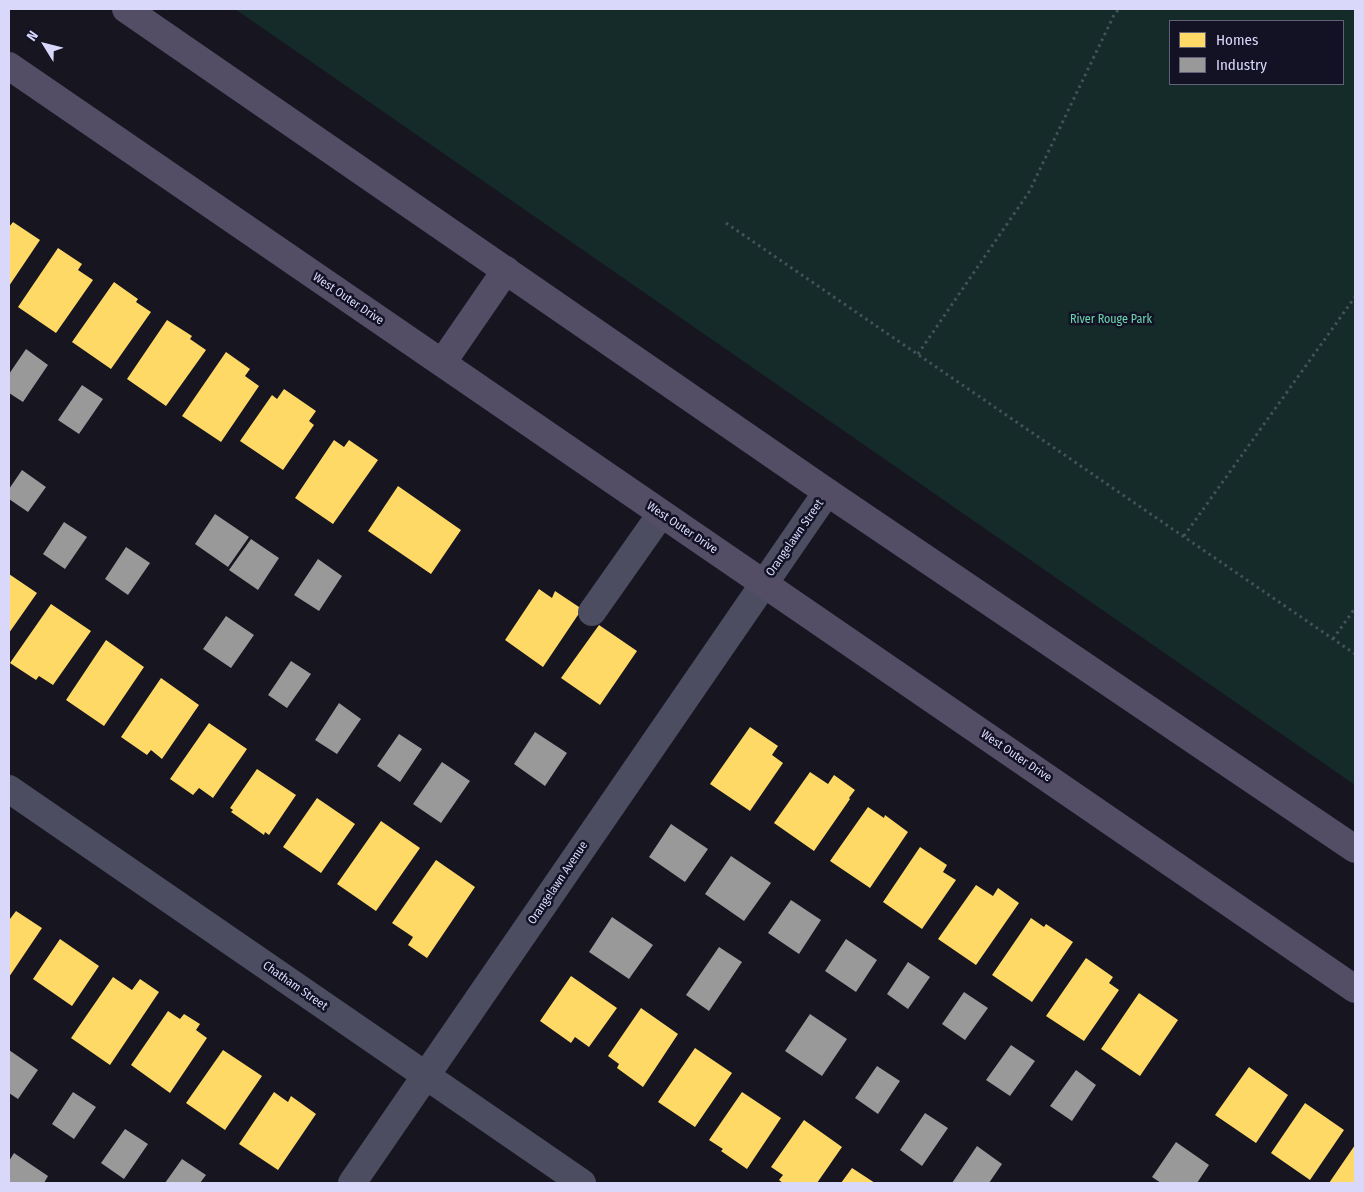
<!DOCTYPE html>
<style>
body{margin:0}
#map{position:relative;width:1364px;height:1192px;overflow:hidden;background:#161520;font-family:"Fira Sans Condensed",sans-serif}
canvas{display:block}
.frame{position:absolute;inset:0;border:10px solid #d9d8fb;pointer-events:none}
.legend{position:absolute;left:1169px;top:20px;width:175px;height:65px;box-sizing:border-box;background:#131124;border:1px solid #62617a;margin:0;padding:6px 9px;list-style:none;font-size:15px;color:#d9d8fb}
.legend li{display:flex;align-items:center;gap:10px;height:25px}
.legend b{width:25px;border:1px solid #62617a}
.north{position:absolute;left:20px;top:20px;width:50px;height:50px;-webkit-text-stroke:4px #131124;paint-order:stroke;rotate:306deg;font-size:14px;font-weight:700;line-height:20px;text-align:center;color:#d9d8fb}
.north::after{content:'';display:block;margin:auto;width:18px;height:22px;background:#d9d8fb;clip-path:polygon(50% 0,100% 100%,50% 72%,0 100%)}
</style>
<div id="map">
<canvas width="1364" height="1192"></canvas>
<div class="frame"></div>
<ul class="legend">
<li><b style="height:14px;background:#ffd966"></b>Homes</li>
<li><b style="height:14px;background:#999"></b>Industry</li>
</ul>
<div class="north">N</div>
</div>
<script>
const g = document.querySelector('canvas').getContext('2d');
g.lineJoin = 'round';
function fillPath(path, color) { g.fillStyle = color; g.fill(path, 'evenodd'); }
function stroke(path, color, width, dash) { g.strokeStyle = color; g.lineWidth = width; g.lineCap = dash ? 'butt' : 'round'; g.setLineDash(dash || []); g.stroke(path); }
function write(font, color, halo, rows, align = 'center') {
  g.font = font + ' "Fira Sans Condensed",sans-serif'; g.lineWidth = 5; g.setLineDash([]); g.textBaseline = 'middle'; g.strokeStyle = halo; g.fillStyle = color; for (const [text, x, y, turn = 0] of rows) {
    g.save(); g.translate(x, y); g.rotate((+turn || 0) * Math.PI / 180); g.textAlign = isNaN(turn) ? turn : align; if (halo) g.strokeText(text, 0, 0); g.fillText(text, 0, 0); g.restore();
  }
}
const green = new Path2D(`
 M 235,9 L 1355,9 L 1355,785 ZM 1170,21 L 1343,21 L 1343,84 L 1170,84 Z`);
const homes = new Path2D(`
 M 13,222 L 40,240 L 9,286 L 9,227 Z
 M 58,248 L 82,264 L 78,270 L 93,280 L 56,333 L 18,307 Z
 M 114,282 L 138,299 L 136,302 L 151,312 L 111,369 L 72,342 Z
 M 167,320 L 192,336 L 190,339 L 206,350 L 166,406 L 127,379 Z
 M 226,352 L 250,369 L 245,376 L 259,386 L 221,442 L 182,416 Z
 M 284,389 L 316,411 L 309,421 L 314,425 L 283,470 L 240,441 L 272,395 L 277,399 Z
 M 334,440 L 344,447 L 349,440 L 378,460 L 333,524 L 295,498 Z
 M 398,486 L 461,530 L 431,574 L 368,531 Z
 M 9,574 L 37,593 L 9,633 Z
 M 539,589 L 552,598 L 555,591 L 582,609 L 543,667 L 505,640 Z
 M 51,604 L 91,631 L 53,685 L 39,676 L 36,680 L 10,663 Z
 M 599,625 L 637,651 L 600,705 L 561,678 Z
 M 106,640 L 144,667 L 104,726 L 66,700 Z
 M 161,678 L 199,705 L 162,759 L 151,750 L 147,755 L 121,737 Z
 M 209,723 L 247,749 L 213,798 L 199,788 L 193,795 L 170,779 Z
 M 750,727 L 778,746 L 772,755 L 783,763 L 750,811 L 710,784 Z
 M 257,769 L 296,795 L 269,835 L 265,832 L 264,835 L 231,812 L 233,810 L 230,808 Z
 M 810,772 L 828,784 L 834,775 L 855,790 L 849,798 L 850,799 L 814,851 L 774,823 Z
 M 317,798 L 355,824 L 321,873 L 283,847 Z
 M 868,807 L 884,818 L 885,815 L 908,832 L 870,888 L 830,861 Z
 M 381,821 L 420,848 L 376,911 L 337,884 Z
 M 920,847 L 947,865 L 943,872 L 956,880 L 922,929 L 883,902 Z
 M 436,860 L 475,887 L 427,958 L 408,945 L 413,937 L 392,923 Z
 M 976,885 L 993,896 L 998,888 L 1019,903 L 976,965 L 938,939 Z
 M 16,911 L 42,928 L 9,977 L 9,918 L 10,919 Z
 M 1031,918 L 1044,927 L 1046,924 L 1073,942 L 1032,1002 L 992,975 Z
 M 60,939 L 99,966 L 72,1006 L 33,979 Z
 M 1086,958 L 1113,977 L 1109,983 L 1119,990 L 1084,1041 L 1046,1016 Z
 M 571,976 L 617,1008 L 589,1047 L 575,1037 L 571,1043 L 540,1021 Z
 M 113,977 L 132,990 L 140,979 L 159,992 L 110,1065 L 71,1038 Z
 M 1139,993 L 1178,1020 L 1140,1076 L 1101,1049 Z
 M 641,1008 L 678,1034 L 643,1087 L 617,1068 L 619,1064 L 608,1056 Z
 M 168,1011 L 180,1019 L 184,1014 L 200,1024 L 196,1030 L 207,1038 L 170,1093 L 131,1065 Z
 M 695,1048 L 732,1073 L 695,1127 L 658,1102 Z
 M 223,1050 L 262,1076 L 225,1130 L 186,1103 Z
 M 1249,1067 L 1288,1095 L 1256,1143 L 1215,1115 Z
 M 274,1092 L 288,1102 L 291,1096 L 316,1114 L 278,1170 L 239,1144 Z
 M 742,1092 L 781,1118 L 747,1169 L 721,1151 L 723,1149 L 709,1140 Z
 M 1305,1103 L 1344,1130 L 1310,1180 L 1271,1153 Z
 M 804,1120 L 842,1147 L 817,1183 L 783,1183 L 779,1180 L 783,1175 L 771,1167 Z
 M 1355,1145 L 1355,1183 L 1329,1183 Z
 M 852,1168 L 875,1183 L 841,1183 Z`);
const industry = new Path2D(`
 M 26,349 L 48,365 L 23,402 L 9,393 L 9,374 Z
 M 82,385 L 103,399 L 79,434 L 58,420 Z
 M 22,470 L 46,487 L 28,512 L 9,499 L 9,489 Z
 M 215,514 L 249,537 L 228,567 L 195,544 Z
 M 64,522 L 87,537 L 65,569 L 43,554 Z
 M 251,539 L 279,558 L 258,590 L 229,570 Z
 M 126,547 L 150,563 L 128,595 L 105,579 Z
 M 318,559 L 342,576 L 319,611 L 294,595 Z
 M 226,616 L 254,635 L 231,668 L 203,649 Z
 M 291,661 L 311,674 L 287,708 L 268,695 Z
 M 339,703 L 361,719 L 337,754 L 315,740 Z
 M 535,732 L 567,753 L 545,786 L 514,764 Z
 M 399,734 L 422,749 L 400,782 L 377,766 Z
 M 442,762 L 470,781 L 441,823 L 413,804 Z
 M 671,824 L 708,849 L 685,882 L 649,857 Z
 M 731,856 L 771,883 L 744,921 L 705,894 Z
 M 791,900 L 821,920 L 799,954 L 768,933 Z
 M 612,917 L 653,945 L 629,979 L 589,952 Z
 M 846,939 L 877,960 L 856,992 L 825,971 Z
 M 719,947 L 742,962 L 709,1011 L 686,995 Z
 M 908,962 L 930,977 L 908,1009 L 887,994 Z
 M 964,992 L 988,1008 L 965,1040 L 942,1024 Z
 M 810,1014 L 847,1039 L 822,1076 L 785,1051 Z
 M 1011,1045 L 1035,1061 L 1010,1096 L 986,1080 Z
 M 9,1050 L 38,1070 L 18,1099 L 9,1093 Z
 M 877,1066 L 900,1081 L 878,1114 L 855,1098 Z
 M 1076,1070 L 1096,1085 L 1072,1121 L 1050,1106 Z
 M 73,1092 L 96,1107 L 74,1139 L 52,1124 Z
 M 925,1113 L 948,1128 L 922,1166 L 900,1150 Z
 M 125,1129 L 148,1144 L 124,1179 L 101,1163 Z
 M 1176,1142 L 1209,1165 L 1197,1183 L 1161,1183 L 1152,1177 Z
 M 977,1146 L 1002,1164 L 989,1183 L 952,1183 Z
 M 14,1153 L 48,1176 L 44,1183 L 9,1183 L 9,1161 Z
 M 182,1159 L 206,1175 L 200,1183 L 165,1183 Z`);
const path = new Path2D(`
 M 726,223 L 1355,654
 M 918,354 L 1029,192 L 1114,15 L 1119,9
 M 1184,536 L 1355,297
 M 1333,639 L 1355,608`);
const minor = new Path2D(`
 M 592,612 L 661,514
 M 9,789 L 582,1183
 M 352,1183 L 827,492`);
const major = new Path2D(`
 M 126,9 L 827,492 L 1355,849
 M 9,66 L 1355,989
 M 442,363 L 506,270`);
const streetNames = [
 ["West Outer Drive",348,299,34],
 ["West Outer Drive",682,528,34],
 ["Orangelawn Street",795,538,-55],
 ["West Outer Drive",1016,756,34],
 ["Orangelawn Avenue",558,883,-56],
 ["Chatham Street",295,986,35]
];
const parkNames = [
 ["River Rouge Park",1111,320]
];
fillPath(green, '#152b29');
fillPath(homes, '#ffd966');
fillPath(industry, '#999');
stroke(path, '#45515c', 3, [2.5, 4]);
stroke(minor, '#4c4d60', 28);
stroke(major, '#534d65', 28);
write('12px', '#d9d8fb', '#131124', streetNames);
write('12px', '#6bd5b0', '#131124', parkNames);
</script>
